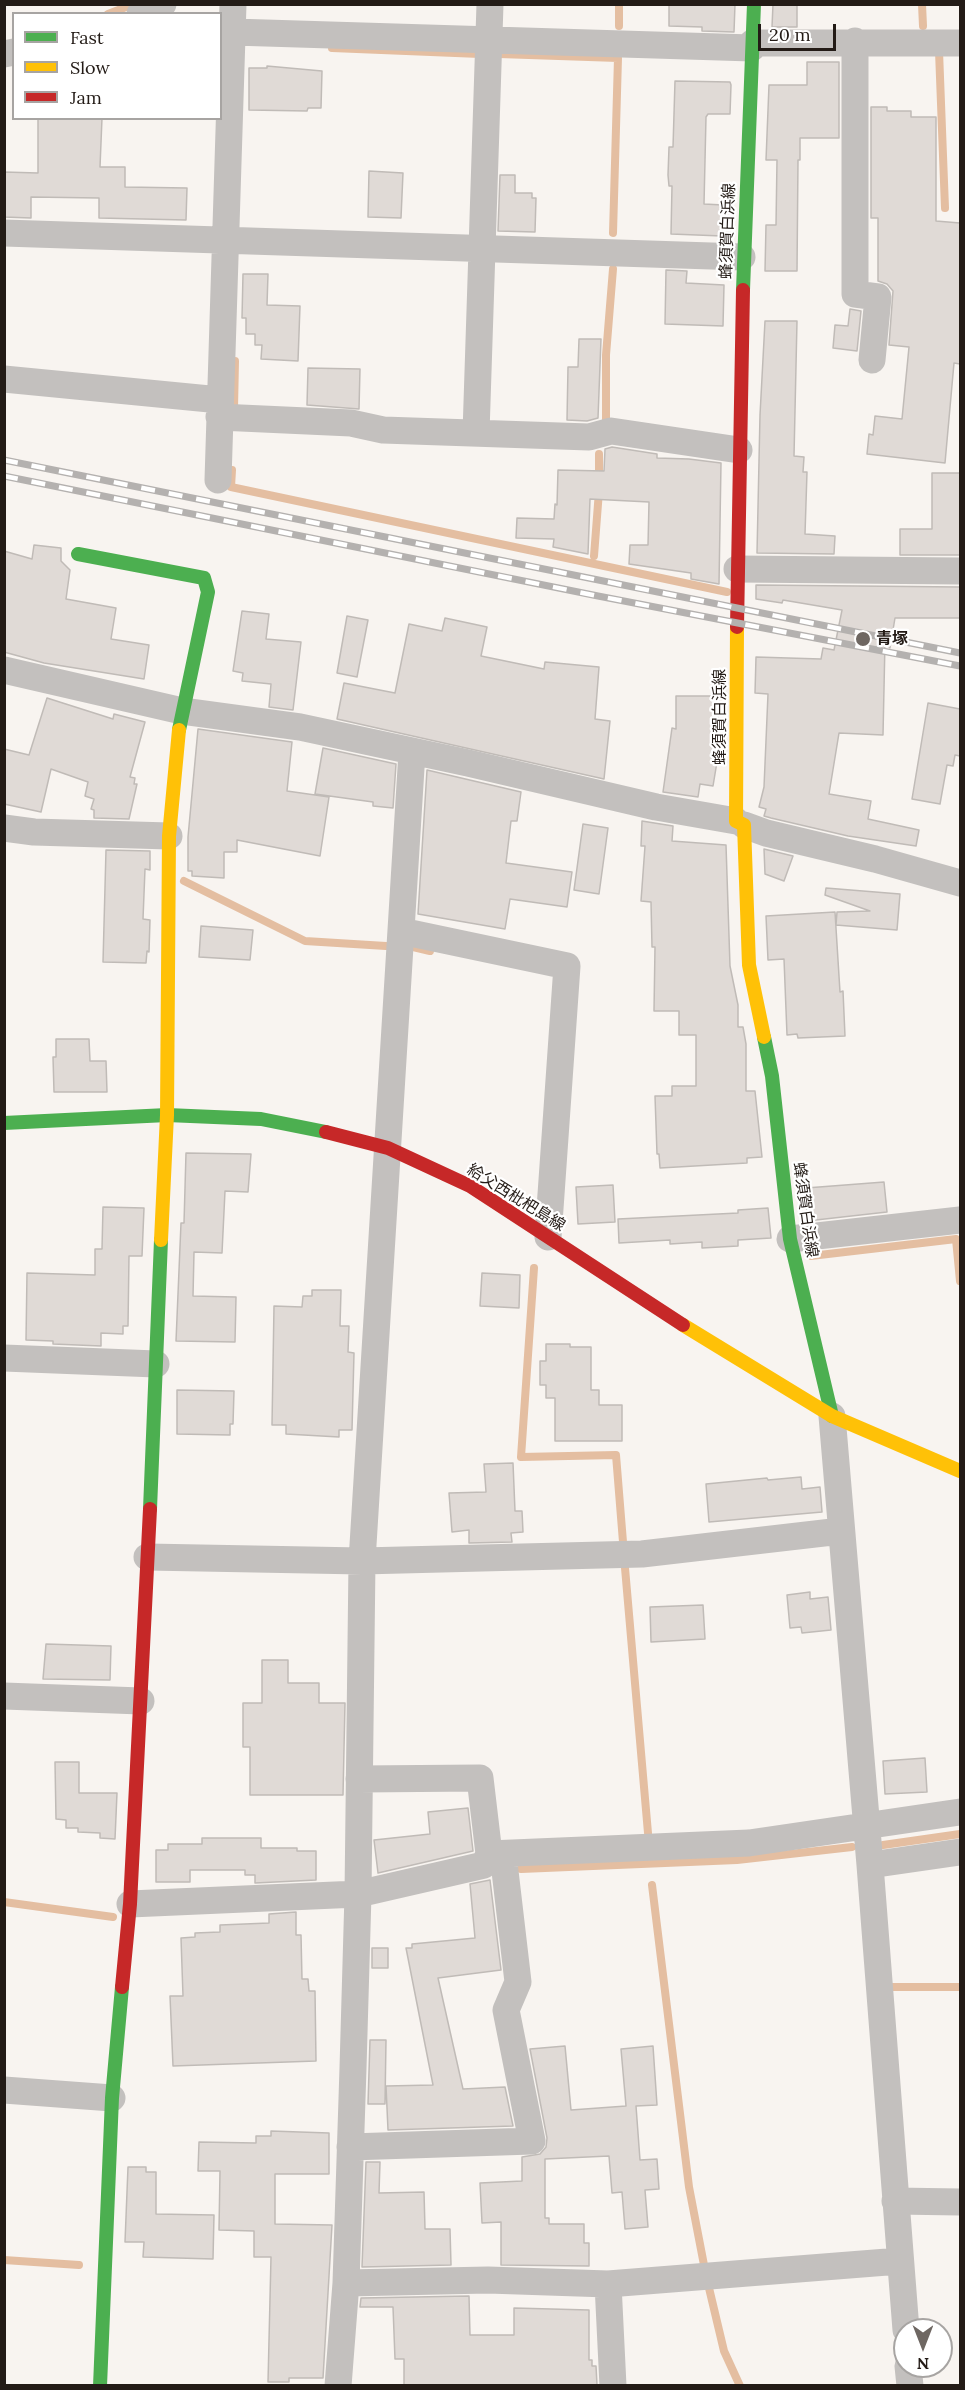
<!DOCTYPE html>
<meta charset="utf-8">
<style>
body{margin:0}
#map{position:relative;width:965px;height:2390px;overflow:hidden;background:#f8f4f0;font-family:Lora,serif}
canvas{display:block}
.frame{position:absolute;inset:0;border:6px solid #231b16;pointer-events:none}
.legend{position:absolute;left:12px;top:12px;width:210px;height:108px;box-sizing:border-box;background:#fff;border:2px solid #a7a4a2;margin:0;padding:8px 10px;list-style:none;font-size:18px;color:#231b16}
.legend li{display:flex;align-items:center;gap:12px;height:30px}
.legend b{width:30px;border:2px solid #a7a4a2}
.north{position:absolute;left:893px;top:2318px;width:60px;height:60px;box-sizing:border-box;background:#fff;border:2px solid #a7a4a2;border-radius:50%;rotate:180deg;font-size:16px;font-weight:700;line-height:24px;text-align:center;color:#231b16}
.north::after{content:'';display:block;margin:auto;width:21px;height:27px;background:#6e6762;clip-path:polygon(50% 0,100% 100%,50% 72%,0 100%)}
.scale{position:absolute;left:758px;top:24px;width:78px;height:27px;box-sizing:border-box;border:3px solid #231b16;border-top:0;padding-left:8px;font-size:18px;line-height:21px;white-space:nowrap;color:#231b16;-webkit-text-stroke:4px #fff;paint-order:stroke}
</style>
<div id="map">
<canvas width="965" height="2390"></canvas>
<div class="frame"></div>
<ul class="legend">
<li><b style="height:8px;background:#4caf50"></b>Fast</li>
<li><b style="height:8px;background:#ffc107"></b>Slow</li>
<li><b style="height:8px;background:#c62828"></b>Jam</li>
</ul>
<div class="north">N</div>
<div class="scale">20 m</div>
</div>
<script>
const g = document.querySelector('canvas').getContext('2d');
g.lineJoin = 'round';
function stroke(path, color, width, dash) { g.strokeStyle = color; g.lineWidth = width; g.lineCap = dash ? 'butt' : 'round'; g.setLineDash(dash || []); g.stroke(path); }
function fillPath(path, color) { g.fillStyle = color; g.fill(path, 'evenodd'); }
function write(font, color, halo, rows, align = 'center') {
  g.font = font + ' Lora,"Noto Sans JP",serif'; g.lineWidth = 4.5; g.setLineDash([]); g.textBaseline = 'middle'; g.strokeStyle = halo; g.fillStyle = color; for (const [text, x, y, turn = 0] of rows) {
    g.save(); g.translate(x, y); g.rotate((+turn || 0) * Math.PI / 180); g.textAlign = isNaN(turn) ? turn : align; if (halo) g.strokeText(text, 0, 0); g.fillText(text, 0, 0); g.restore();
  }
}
const stream = new Path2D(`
 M 922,4 L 923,26
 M 108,14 L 134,4
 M 619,26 L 619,4
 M 332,48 L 480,54
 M 939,51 L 945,208
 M 499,54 L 618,58 L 613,233
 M 234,408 L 235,361
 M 606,421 L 606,355 L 613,269
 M 232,470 L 231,487 L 727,592
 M 599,479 L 599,454
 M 594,556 L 599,491
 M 184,881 L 305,941 L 386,946
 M 413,947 L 430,951
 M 811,1256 L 956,1239 L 960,1281
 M 534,1268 L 521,1457 L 616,1455 L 623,1542
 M 625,1568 L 648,1833
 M 883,1845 L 960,1834
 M 521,1869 L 737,1860 L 852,1847
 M 652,1885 L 689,2187 L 704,2265
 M 4,1902 L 113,1917
 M 891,1987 L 960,1987
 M 4,2260 L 79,2265
 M 709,2288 L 724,2351 L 740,2386`);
const building = new Path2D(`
 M 669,4 L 735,4 L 734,32 L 702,31 L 702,27 L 669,26 Z
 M 773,4 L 797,4 L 797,27 L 772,27 Z
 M 807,62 L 839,62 L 839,138 L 800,138 L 800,160 L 798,160 L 797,271 L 765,271 L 766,225 L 776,225 L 777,160 L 766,160 L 769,85 L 807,85 Z
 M 267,66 L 322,71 L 321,108 L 308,108 L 307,111 L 249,110 L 249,68 L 267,68 Z
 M 675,81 L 730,82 L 731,85 L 730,114 L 708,114 L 706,117 L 704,204 L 723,205 L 722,236 L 671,234 L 672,186 L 669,186 L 668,175 L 669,147 L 673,147 Z
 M 871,107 L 887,107 L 887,111 L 911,111 L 911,117 L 936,117 L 936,221 L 960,223 L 960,364 L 954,363 L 945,463 L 867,454 L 869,434 L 873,435 L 875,416 L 902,419 L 909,347 L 889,345 L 893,291 L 887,284 L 878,281 L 878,218 L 871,218 Z
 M 38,118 L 102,118 L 100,167 L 125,167 L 125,187 L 187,188 L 186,220 L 99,218 L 99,198 L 31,197 L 31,218 L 4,217 L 4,172 L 38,173 Z
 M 369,171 L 403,173 L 401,218 L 368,217 Z
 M 500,175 L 515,175 L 515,193 L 532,193 L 532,198 L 536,198 L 535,232 L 498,231 Z
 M 666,270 L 687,271 L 686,283 L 724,285 L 723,326 L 665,324 Z
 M 243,274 L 268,274 L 267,305 L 300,306 L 298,361 L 261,359 L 262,345 L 255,345 L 255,334 L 246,334 L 246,318 L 242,318 Z
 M 850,309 L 861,311 L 857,351 L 833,348 L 835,325 L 848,326 Z
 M 765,321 L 797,321 L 794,456 L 804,457 L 803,472 L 807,472 L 805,534 L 835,536 L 834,554 L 757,553 L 760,415 Z
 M 579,339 L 601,339 L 598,418 L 587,421 L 567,420 L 568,367 L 578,367 Z
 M 308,368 L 360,369 L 359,409 L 307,405 Z
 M 612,447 L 657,454 L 657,458 L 689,459 L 721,463 L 719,584 L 691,579 L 691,573 L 629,564 L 630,545 L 648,545 L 649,502 L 590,499 L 588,554 L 553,547 L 554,539 L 516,538 L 517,518 L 554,519 L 555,504 L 557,505 L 558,470 L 604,471 L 605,449 Z
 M 932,473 L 960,473 L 960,555 L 900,555 L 900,529 L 932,529 Z
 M 34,545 L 61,548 L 61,561 L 70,570 L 66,599 L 116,608 L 111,639 L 149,645 L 144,679 L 44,663 L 4,652 L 4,551 L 32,559 Z
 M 756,585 L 960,587 L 960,618 L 895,618 L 890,648 L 885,642 L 883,735 L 839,733 L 829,794 L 871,801 L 868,819 L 919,830 L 916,846 L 848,836 L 771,818 L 764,816 L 766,809 L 759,807 L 764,787 L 768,694 L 755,693 L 756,657 L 821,659 L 823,648 L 834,650 L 842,610 L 783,600 L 782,603 L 756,599 Z
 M 242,611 L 269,614 L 266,639 L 301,642 L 293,710 L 269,707 L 271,684 L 242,681 L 243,673 L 233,671 Z
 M 347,616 L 368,620 L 357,677 L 337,673 Z
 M 445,618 L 487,627 L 481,656 L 544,669 L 545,662 L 599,667 L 595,719 L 610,721 L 604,779 L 337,719 L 344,683 L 395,693 L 409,624 L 442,631 Z
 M 676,696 L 718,696 L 718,756 L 713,786 L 700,784 L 698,797 L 663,792 L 672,728 L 676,729 Z
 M 47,698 L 113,719 L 114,714 L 145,722 L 130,777 L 135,778 L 134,784 L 137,784 L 129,819 L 94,818 L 94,810 L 91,809 L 94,799 L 85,796 L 88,782 L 51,769 L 41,812 L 4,804 L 4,749 L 29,755 Z
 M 928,703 L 960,709 L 960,756 L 955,755 L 953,766 L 947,765 L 940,804 L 912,799 Z
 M 198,729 L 292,742 L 287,791 L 329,797 L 320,856 L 237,840 L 237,852 L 224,852 L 224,878 L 192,876 L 192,871 L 188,871 L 188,837 Z
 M 323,748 L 396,764 L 393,808 L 373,806 L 373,802 L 315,794 Z
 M 427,770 L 521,792 L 517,821 L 511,821 L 506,863 L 572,872 L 567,907 L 510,899 L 505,929 L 418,914 Z
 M 642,821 L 673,826 L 672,841 L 726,845 L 730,966 L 738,1005 L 738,1027 L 743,1027 L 746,1044 L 746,1091 L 755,1091 L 762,1157 L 747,1158 L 747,1163 L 660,1168 L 659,1154 L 657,1154 L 655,1096 L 672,1096 L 672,1086 L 696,1086 L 696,1035 L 679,1035 L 679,1011 L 654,1011 L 655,947 L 652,947 L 651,902 L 641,901 L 645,846 L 641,846 Z
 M 583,824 L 608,828 L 599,894 L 574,890 Z
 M 764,849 L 793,856 L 784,881 L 765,874 Z
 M 106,850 L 150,851 L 150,870 L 145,869 L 143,919 L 150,920 L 149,952 L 147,951 L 146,963 L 103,962 Z
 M 826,888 L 900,894 L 897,930 L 836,925 L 837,912 L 870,911 L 825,895 Z
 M 835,912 L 840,992 L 843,991 L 845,1036 L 798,1038 L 797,1034 L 787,1035 L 784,959 L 768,960 L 766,916 Z
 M 201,926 L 253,930 L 250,960 L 199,957 Z
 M 56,1039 L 89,1039 L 90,1061 L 106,1061 L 107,1092 L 54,1092 L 53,1057 L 56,1057 Z
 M 186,1153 L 251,1154 L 248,1192 L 225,1191 L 222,1253 L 194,1252 L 193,1296 L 236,1297 L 235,1342 L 176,1341 L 181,1223 L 184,1223 Z
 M 884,1182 L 887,1212 L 807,1221 L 806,1188 Z
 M 613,1185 L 615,1222 L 578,1224 L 576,1187 Z
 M 103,1207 L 144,1208 L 142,1256 L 129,1256 L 128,1326 L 123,1326 L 123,1334 L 101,1333 L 101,1346 L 53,1344 L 53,1341 L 26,1340 L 27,1273 L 95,1275 L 95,1249 L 102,1249 Z
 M 768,1208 L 771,1238 L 738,1240 L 738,1246 L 702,1248 L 702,1242 L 670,1244 L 670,1240 L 619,1243 L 618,1219 L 738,1213 L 738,1210 Z
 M 482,1273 L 520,1275 L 519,1308 L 480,1306 Z
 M 312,1290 L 341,1290 L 340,1326 L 349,1326 L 348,1352 L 354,1353 L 352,1430 L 339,1430 L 339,1437 L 286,1434 L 286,1425 L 272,1425 L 274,1306 L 302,1307 L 303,1296 L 312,1296 Z
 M 546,1344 L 570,1344 L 570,1347 L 591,1347 L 591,1390 L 599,1390 L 599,1405 L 622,1405 L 622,1441 L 555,1441 L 555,1398 L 546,1398 L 546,1385 L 540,1385 L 540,1361 L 546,1361 Z
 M 177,1390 L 234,1391 L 233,1424 L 230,1424 L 230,1435 L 177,1434 Z
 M 513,1463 L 515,1511 L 522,1511 L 523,1532 L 511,1533 L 512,1542 L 469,1543 L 469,1530 L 452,1532 L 449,1493 L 486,1492 L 484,1464 Z
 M 801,1477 L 802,1489 L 820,1487 L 822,1512 L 709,1522 L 706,1484 L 767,1478 L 768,1480 Z
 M 810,1592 L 810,1599 L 828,1597 L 831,1630 L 802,1633 L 801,1627 L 790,1628 L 787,1595 Z
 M 703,1605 L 705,1639 L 651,1642 L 650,1607 Z
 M 46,1644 L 111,1646 L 110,1680 L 43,1679 Z
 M 262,1660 L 288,1660 L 288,1683 L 319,1683 L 319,1703 L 345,1703 L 343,1795 L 250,1795 L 250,1747 L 243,1747 L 243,1703 L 262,1703 Z
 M 925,1758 L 927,1792 L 885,1794 L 883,1761 Z
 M 55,1762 L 79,1762 L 79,1793 L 117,1793 L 115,1839 L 100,1838 L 100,1833 L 78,1832 L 78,1828 L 66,1828 L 66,1820 L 56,1819 Z
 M 468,1808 L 473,1851 L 378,1873 L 374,1840 L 430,1834 L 428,1812 Z
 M 202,1838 L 261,1838 L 261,1848 L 297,1848 L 297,1851 L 316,1851 L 316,1880 L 255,1883 L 255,1875 L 245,1875 L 245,1870 L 190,1870 L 190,1882 L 156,1882 L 156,1850 L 168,1850 L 168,1844 L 202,1844 Z
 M 490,1880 L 501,1970 L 438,1978 L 463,2089 L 505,2087 L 513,2126 L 388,2130 L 386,2086 L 433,2085 L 406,1948 L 412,1948 L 412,1944 L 475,1938 L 470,1884 Z
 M 296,1912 L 296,1935 L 301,1935 L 302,1979 L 308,1979 L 309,1991 L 315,1991 L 316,2061 L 173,2066 L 170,1996 L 183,1996 L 181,1938 L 195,1937 L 195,1933 L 220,1932 L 220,1925 L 269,1923 L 269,1914 Z
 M 372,1948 L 388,1948 L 388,1968 L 372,1968 Z
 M 370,2040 L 386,2040 L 385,2104 L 368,2104 Z
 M 565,2046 L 571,2110 L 626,2106 L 621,2049 L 653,2046 L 657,2105 L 636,2106 L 640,2160 L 657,2159 L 659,2189 L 645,2190 L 648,2227 L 625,2229 L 622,2192 L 612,2193 L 609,2156 L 545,2159 L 545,2218 L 549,2218 L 549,2224 L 584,2224 L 584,2243 L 589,2243 L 589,2266 L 501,2265 L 501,2222 L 482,2223 L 480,2183 L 522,2181 L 522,2157 L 540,2154 L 546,2147 L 547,2138 L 530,2049 Z
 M 271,2131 L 329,2133 L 329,2174 L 275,2174 L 275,2224 L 332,2225 L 323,2378 L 289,2378 L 289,2382 L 268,2382 L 271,2257 L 254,2257 L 254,2231 L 219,2230 L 220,2171 L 198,2171 L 199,2142 L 256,2143 L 256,2136 L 271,2136 Z
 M 366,2162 L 380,2162 L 379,2193 L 424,2192 L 425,2229 L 450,2229 L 451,2265 L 362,2267 Z
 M 128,2167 L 146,2167 L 146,2172 L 156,2172 L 156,2214 L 214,2215 L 213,2259 L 143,2257 L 144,2242 L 125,2242 Z
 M 469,2296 L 470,2335 L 514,2335 L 514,2308 L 589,2310 L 589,2360 L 592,2360 L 592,2366 L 596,2366 L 597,2385 L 404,2385 L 404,2359 L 395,2359 L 393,2307 L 360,2307 L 361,2298 Z`);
const street = new Path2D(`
 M 140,14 L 163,4
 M 233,32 L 752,48
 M 855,41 L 855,294 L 878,297 L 872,360
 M 752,43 L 960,43
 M 4,54 L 14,52
 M 4,233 L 742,257
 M 4,379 L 220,400
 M 219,417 L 351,423 L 383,430 L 589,437 L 611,431 L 739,450
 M 476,433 L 490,4
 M 218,480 L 233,4
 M 737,569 L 960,571
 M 4,670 L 182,711 L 300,727 L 468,763 L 656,807 L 736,821
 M 744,825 L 766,833 L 875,859 L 960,883
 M 4,828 L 34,832 L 169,836
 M 401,931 L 567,966 L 548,1237
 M 790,1239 L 960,1220
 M 4,1358 L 156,1364
 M 832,1416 L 870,1865 L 906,2330
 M 147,1557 L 362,1561 L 642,1554 L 841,1531
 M 4,1696 L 141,1701
 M 359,1779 L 480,1778 L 489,1854 L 749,1843 L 960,1812
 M 870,1865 L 960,1852
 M 130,1904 L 358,1894 L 484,1865 L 489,1854
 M 4,2090 L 112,2098
 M 350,2147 L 532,2141 L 506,2010 L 518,1982 L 503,1854
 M 895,2201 L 960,2202
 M 346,2283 L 488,2280 L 608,2284 L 900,2261
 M 608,2284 L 613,2386
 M 908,2366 L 910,2386
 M 338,2386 L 346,2283 L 353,2068 L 358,1894 L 362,1561 L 412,752`);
const fast = new Path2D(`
 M 743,290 L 754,4
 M 78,554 L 204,578 L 208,592 L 179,730
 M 764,1037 L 772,1076 L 790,1239 L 832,1416
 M 4,1123 L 167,1115 L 261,1119 L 326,1132
 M 150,1509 L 161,1240
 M 100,2386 L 112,2098 L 122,1987`);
const slow = new Path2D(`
 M 737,627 L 736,821 L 744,825 L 749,965 L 764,1037
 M 161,1240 L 167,1115 L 169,836 L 179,730
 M 683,1325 L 832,1416 L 960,1471`);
const jam = new Path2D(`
 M 737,627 L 743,290
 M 326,1132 L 388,1148 L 470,1186 L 683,1325
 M 122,1987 L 130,1904 L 150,1509`);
const rail = new Path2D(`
 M 4,460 L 960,653
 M 4,476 L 598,596 L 960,666`);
const markers = [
 [863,639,8,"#6e6762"]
];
const streetNames = [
 ["蜂須賀白浜線",728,231,-88],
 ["蜂須賀白浜線",720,717,-90],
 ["給父西枇杷島線",516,1198,32],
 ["蜂須賀白浜線",805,1210,82]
];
const poiNames = [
 ["青塚",876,639]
];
stroke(stream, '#e4bea1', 8);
fillPath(building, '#e0dad6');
stroke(building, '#c0bbb7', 1.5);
stroke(street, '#c3c0be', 27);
stroke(fast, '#4caf50', 14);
stroke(slow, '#ffc107', 14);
stroke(jam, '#c62828', 14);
stroke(rail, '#b4b1af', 7);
stroke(rail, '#fff', 4.5, [14]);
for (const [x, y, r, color] of markers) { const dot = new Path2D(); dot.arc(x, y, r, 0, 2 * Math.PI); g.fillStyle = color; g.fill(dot); stroke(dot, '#fff', 2); }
write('16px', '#231b16', '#fff', streetNames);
write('bold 16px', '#231b16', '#fff', poiNames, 'left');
</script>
